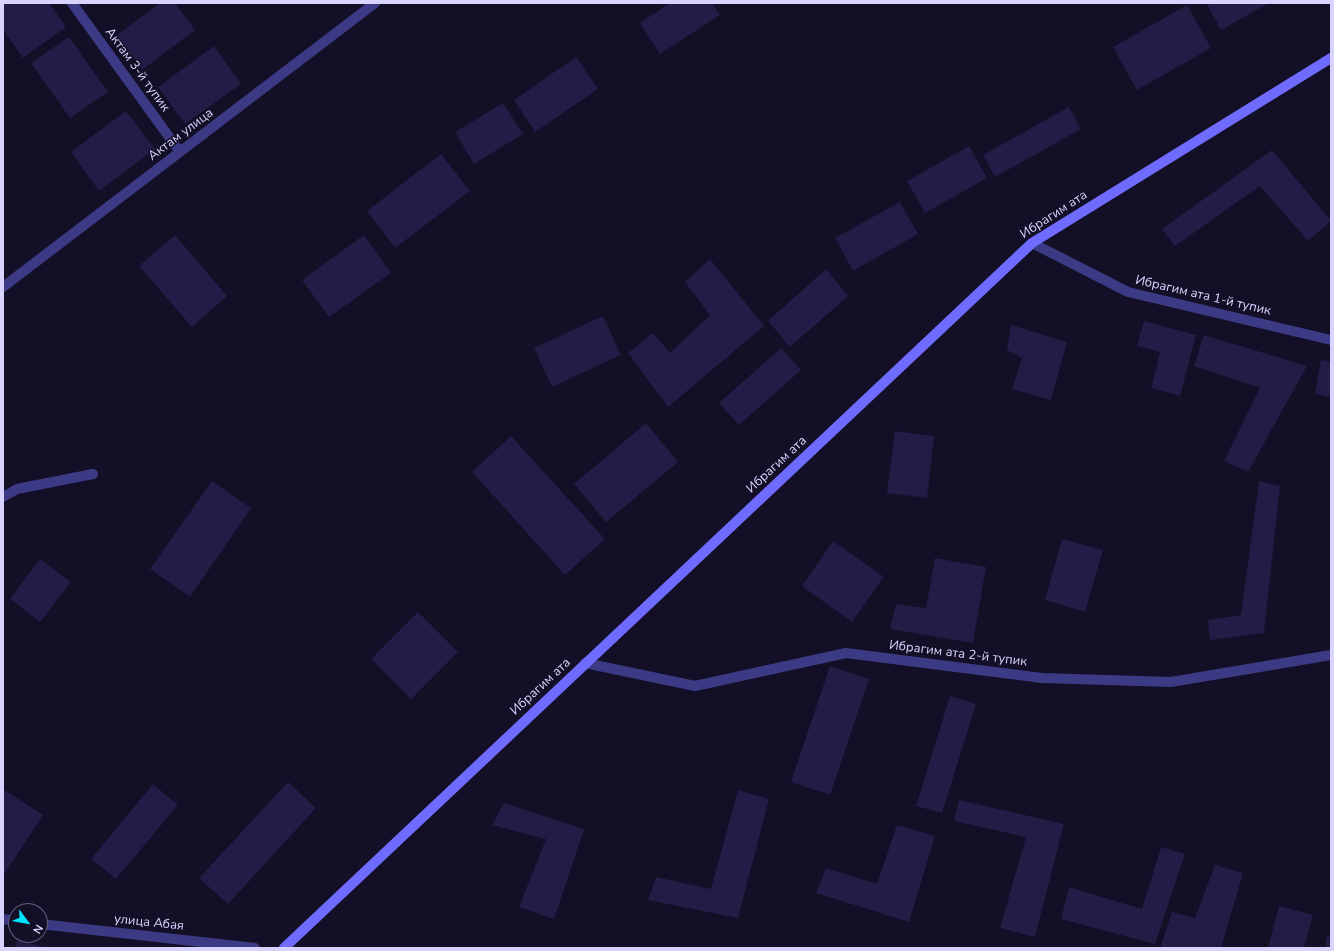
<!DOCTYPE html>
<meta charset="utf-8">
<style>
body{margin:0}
#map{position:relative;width:1334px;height:951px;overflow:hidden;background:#130f26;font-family:"Nunito Sans",sans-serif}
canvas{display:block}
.frame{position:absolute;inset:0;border:4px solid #d9d4ff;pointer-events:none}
.north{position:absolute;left:8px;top:903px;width:40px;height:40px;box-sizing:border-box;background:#130f26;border:1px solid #625e7d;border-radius:50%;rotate:122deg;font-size:11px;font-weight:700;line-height:16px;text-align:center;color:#d9d4ff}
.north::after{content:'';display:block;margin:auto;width:14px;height:18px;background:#00e5ff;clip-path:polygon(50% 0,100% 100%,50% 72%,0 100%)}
</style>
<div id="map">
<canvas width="1334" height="951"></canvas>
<div class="frame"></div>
<div class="north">N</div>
</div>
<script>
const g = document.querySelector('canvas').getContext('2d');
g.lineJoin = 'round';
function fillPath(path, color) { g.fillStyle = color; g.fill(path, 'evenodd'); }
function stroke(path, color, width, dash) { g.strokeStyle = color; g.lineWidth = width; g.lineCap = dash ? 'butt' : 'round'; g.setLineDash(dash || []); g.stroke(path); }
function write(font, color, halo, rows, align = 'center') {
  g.font = font + ' "Nunito Sans",sans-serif'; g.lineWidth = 3; g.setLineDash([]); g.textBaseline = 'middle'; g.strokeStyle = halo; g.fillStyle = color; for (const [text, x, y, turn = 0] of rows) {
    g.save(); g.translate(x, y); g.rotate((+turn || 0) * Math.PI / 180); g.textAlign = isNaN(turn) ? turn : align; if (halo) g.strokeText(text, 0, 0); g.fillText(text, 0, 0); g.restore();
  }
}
const building = new Path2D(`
 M 3,3 L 49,3 L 66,27 L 23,58 L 3,30 Z
 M 160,3 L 175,3 L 195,30 L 142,70 L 117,35 Z
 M 670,3 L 712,3 L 720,15 L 660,54 L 640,23 Z
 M 1206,3 L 1269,3 L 1221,30 Z
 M 1187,5 L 1211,48 L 1137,90 L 1113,47 Z
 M 69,37 L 108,92 L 70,118 L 31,63 Z
 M 214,46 L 241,84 L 185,124 L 158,87 Z
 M 576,57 L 598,89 L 535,132 L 514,100 Z
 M 503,103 L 523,134 L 474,164 L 455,132 Z
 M 1069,107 L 1081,129 L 995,177 L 983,155 Z
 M 126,111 L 155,149 L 99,191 L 71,152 Z
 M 969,146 L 987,178 L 925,213 L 907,181 Z
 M 1272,150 L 1331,221 L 1308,241 L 1260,186 L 1175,246 L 1162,229 Z
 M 441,154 L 470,191 L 395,248 L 367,211 Z
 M 900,202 L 918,234 L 853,271 L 835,238 Z
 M 175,235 L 227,296 L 192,327 L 139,266 Z
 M 364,235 L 391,273 L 329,317 L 302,280 Z
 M 710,259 L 764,326 L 668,407 L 628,353 L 653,333 L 670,353 L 710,315 L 685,282 Z
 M 826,269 L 848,296 L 790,347 L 768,321 Z
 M 603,316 L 621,355 L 552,387 L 534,348 Z
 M 1144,321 L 1196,335 L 1180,396 L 1151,388 L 1160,352 L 1137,346 Z
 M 1011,325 L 1067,342 L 1051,400 L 1012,389 L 1022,358 L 1007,350 Z
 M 1204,335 L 1307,366 L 1248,472 L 1224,461 L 1260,388 L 1194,366 Z
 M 781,348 L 801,370 L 739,425 L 719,403 Z
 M 1321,360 L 1331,362 L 1331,397 L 1315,394 Z
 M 646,423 L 678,462 L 606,522 L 574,484 Z
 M 895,431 L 934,436 L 927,498 L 887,493 Z
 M 511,436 L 605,539 L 565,575 L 472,472 Z
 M 212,481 L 251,508 L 190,597 L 150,569 Z
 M 1259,481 L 1280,486 L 1264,633 L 1210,640 L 1208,620 L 1241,615 Z
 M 1062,539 L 1103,550 L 1085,612 L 1045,600 Z
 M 833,541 L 884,577 L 852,622 L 802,586 Z
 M 935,558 L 986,567 L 973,643 L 890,629 L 896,604 L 926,608 Z
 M 40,559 L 71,582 L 40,622 L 10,599 Z
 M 418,612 L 458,652 L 411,699 L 371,659 Z
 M 830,666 L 869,679 L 830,795 L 791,782 Z
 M 950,696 L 976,704 L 942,813 L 916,806 Z
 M 288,782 L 316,808 L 228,904 L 199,878 Z
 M 153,784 L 178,805 L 116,879 L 91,859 Z
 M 3,789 L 43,815 L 3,876 Z
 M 738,790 L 769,799 L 738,918 L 648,900 L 656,877 L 711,889 Z
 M 959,800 L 1064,824 L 1035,937 L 1000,928 L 1026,837 L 954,821 Z
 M 504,803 L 584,829 L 554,919 L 519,907 L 546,839 L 492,825 Z
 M 897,825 L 935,836 L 909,922 L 816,893 L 826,868 L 877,884 Z
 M 1161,847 L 1185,854 L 1155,944 L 1061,919 L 1069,887 L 1142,909 Z
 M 1215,865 L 1243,873 L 1221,948 L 1160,948 L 1172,912 L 1195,918 Z
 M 1279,906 L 1313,915 L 1304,948 L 1268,948 Z
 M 1327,936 L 1331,937 L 1331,948 L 1325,948 Z
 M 17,941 L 44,947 L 43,948 L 15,948 Z`);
const street = new Path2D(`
 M 72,3 L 180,152
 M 1032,243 L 1128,292 L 1331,340
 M 3,287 L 375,3
 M 3,497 L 17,489 L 93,474
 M 585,663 L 695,686 L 846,653 L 1042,678 L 1171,682 L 1331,655
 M 3,919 L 16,921
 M 40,924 L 255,948`);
const secondary = new Path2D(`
 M 284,948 L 1032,243 L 1331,58`);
const streetNames = [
 ["Актам 3-й тупик",137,70,54],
 ["Актам улица",181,135,-37],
 ["Ибрагим ата",1054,215,-33],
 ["Ибрагим ата 1-й тупик",1203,296,13],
 ["Ибрагим ата",777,465,-43],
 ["Ибрагим ата 2-й тупик",958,654,7],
 ["Ибрагим ата",541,687,-43],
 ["улица Абая",149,923,6]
];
fillPath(building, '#241b47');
stroke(street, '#3d3a85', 10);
stroke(secondary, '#6f6bff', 10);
write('13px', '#d9d4ff', '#130f26', streetNames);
</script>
